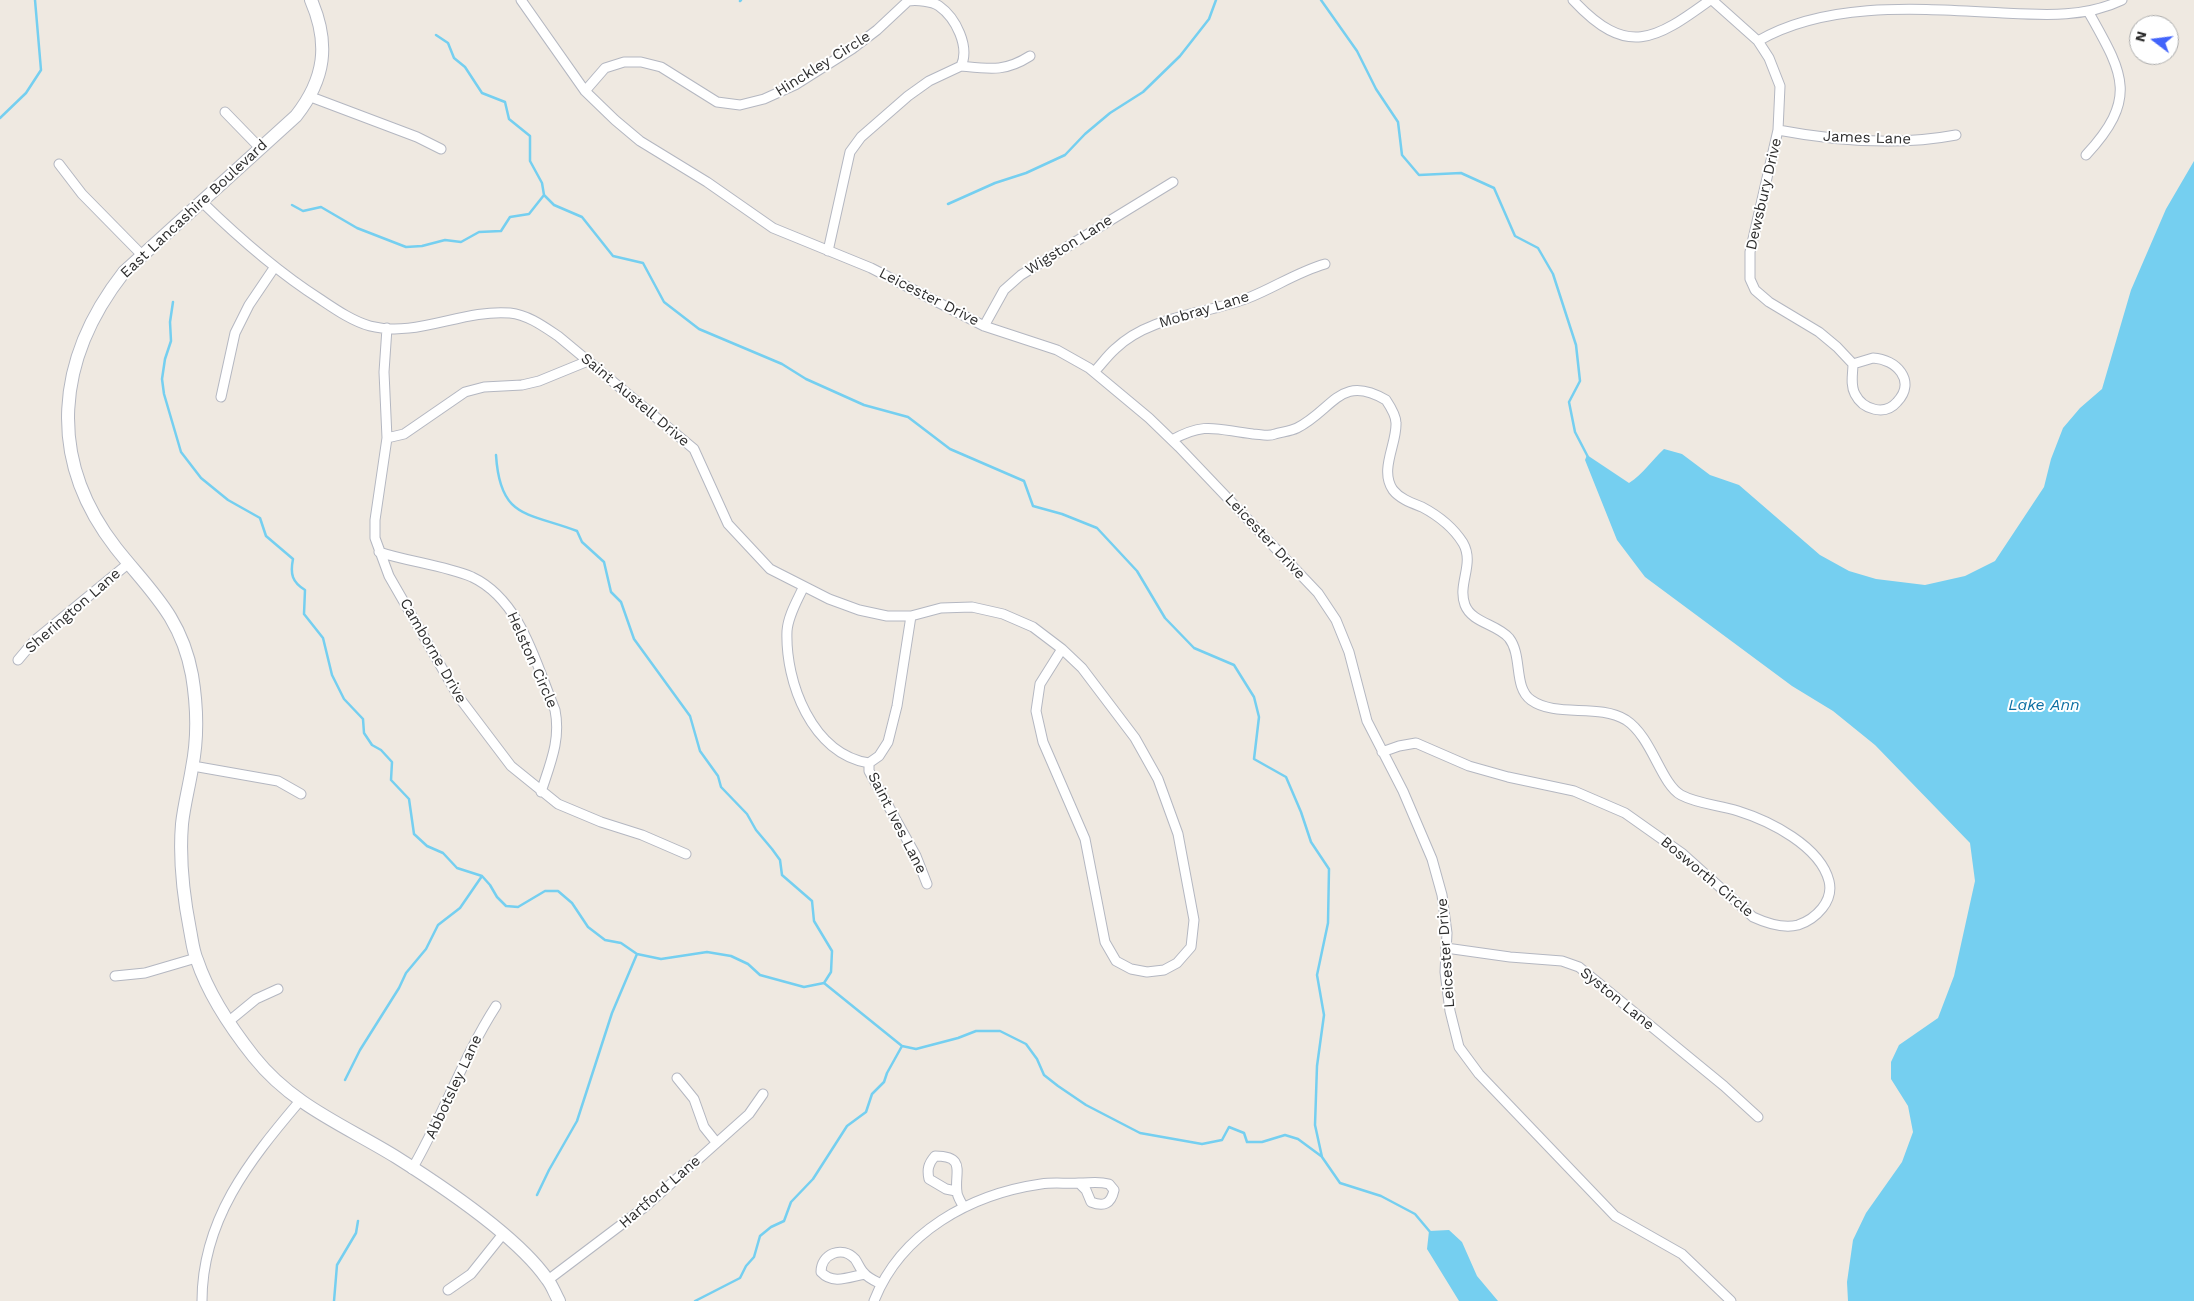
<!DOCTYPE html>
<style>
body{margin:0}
#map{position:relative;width:2194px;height:1301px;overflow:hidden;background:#efe9e1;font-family:"Work Sans",sans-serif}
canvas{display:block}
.north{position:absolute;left:2129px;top:15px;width:50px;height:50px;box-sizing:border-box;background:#fff;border:1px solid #ababab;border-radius:50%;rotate:285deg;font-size:14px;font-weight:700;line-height:20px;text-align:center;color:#2e2e2e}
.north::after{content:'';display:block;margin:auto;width:18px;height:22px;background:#4264fb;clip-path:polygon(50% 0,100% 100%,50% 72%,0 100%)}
</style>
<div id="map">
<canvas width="2194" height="1301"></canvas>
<div class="north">N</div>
</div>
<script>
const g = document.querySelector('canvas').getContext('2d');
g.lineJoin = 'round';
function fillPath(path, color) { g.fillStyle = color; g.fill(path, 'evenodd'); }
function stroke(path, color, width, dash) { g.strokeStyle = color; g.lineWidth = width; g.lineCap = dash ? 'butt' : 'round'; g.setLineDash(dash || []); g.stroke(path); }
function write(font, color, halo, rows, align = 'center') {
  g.font = font + ' "Work Sans",sans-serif'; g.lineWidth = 4; g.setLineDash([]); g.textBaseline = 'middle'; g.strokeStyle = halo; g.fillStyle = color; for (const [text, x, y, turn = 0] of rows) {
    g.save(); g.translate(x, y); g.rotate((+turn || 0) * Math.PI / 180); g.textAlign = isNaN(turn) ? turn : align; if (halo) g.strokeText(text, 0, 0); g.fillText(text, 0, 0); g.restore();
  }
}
const water = new Path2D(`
 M 2194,161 L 2194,1301 L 1848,1301 L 1847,1282 L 1853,1240 L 1866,1213 L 1902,1162 L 1913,1132 L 1908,1106 L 1891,1079 L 1891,1062 L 1899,1045 L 1938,1018 L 1954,976 L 1975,881 L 1970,843 L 1875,745 L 1833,711 L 1792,686 L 1645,577 L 1617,540 L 1585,460 L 1587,455 L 1629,483 C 1643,474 1652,460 1664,449 L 1682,454 L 1710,475 L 1739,485 L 1820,555 L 1849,571 L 1876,579 L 1925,585 L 1965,576 L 1995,561 L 2044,487 L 2051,459 L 2063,428 L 2080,408 L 2102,389 L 2131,290 L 2166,209 Z
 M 1449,1230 L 1462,1242 L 1477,1276 L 1498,1301 L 1459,1301 L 1427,1249 L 1429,1231 Z`);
const stream = new Path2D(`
 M 1321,0 L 1357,51 L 1376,89 L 1398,122 L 1402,155 L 1419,175 L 1461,173 L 1494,188 L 1515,236 L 1538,248 L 1553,274 L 1576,345 L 1580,381 L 1569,402 L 1575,432 L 1588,457
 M 740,1 L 741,0
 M 436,35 L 448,43 L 454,58 L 465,67 L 482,93 L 505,102 L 509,119 L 530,136 L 530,161 L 542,183 L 544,195 L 554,205 L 582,217 L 613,256 L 643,263 L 664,302 L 699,329 L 782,364 L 806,379 L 864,405 L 908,417 L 950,449 L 1024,481 L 1033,506 L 1062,514 L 1097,528 L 1137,571 L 1165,618 L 1194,648 L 1234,665 L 1254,697 L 1259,717 L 1254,759 L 1286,777 L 1301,812 L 1311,842 L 1329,869 L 1328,923 L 1317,975 L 1324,1015 L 1317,1066 L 1315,1125 L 1322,1157 L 1340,1183 L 1381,1196 L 1415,1214 L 1431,1233
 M 0,118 L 26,93 L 41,70 L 35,0
 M 948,204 L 995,183 L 1026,173 L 1065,155 L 1085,134 L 1110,113 L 1143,92 L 1180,56 L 1209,19 L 1216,0
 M 292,205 L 303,211 L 321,207 L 357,228 L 406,247 L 422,246 L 445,240 L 461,242 L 479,232 L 501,231 L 510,217 L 529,214 L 544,195
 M 173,302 L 170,322 L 171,341 L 165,359 L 162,379 L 164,394 L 181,452 L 201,478 L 228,500 L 260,518 L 266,536 L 293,559 C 290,574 292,582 305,590 L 304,614 L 323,638 L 332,675 L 344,699 L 363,719 L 364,733 L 372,745 L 381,750 L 392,762 L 391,780 L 409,799 L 414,834 L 427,846 L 443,853 L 457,868 L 482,876 L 490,885 L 497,897 L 506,906 L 518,907 L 545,891 L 558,891 L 572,903 L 588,927 L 605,940 L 621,943 L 637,954 L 661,959 L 707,952 L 731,956 L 748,964 L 760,975 L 804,987 L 824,983 L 902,1046 L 916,1049 L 958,1038 L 976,1031 L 1000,1031 L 1026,1044 L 1037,1059 L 1044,1075 L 1058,1086 L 1086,1105 L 1140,1133 L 1202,1144 L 1222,1140 L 1229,1127 L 1244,1133 L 1247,1142 L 1262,1142 L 1285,1135 L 1298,1139 L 1321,1156
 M 496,455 C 500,519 527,512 577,531 L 582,542 L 604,562 L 611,592 L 621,602 L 634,639 L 690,716 L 700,751 L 718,776 L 721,787 L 747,814 L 756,830 L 772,849 L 780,860 L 782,875 L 812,901 L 814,921 L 832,951 L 831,972 L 824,983
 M 345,1080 L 360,1050 L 399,988 L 406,973 L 426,949 L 438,925 L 460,908 L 482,876
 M 537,1195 L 549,1170 L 577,1121 L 612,1013 L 637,954
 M 334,1301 L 337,1265 L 356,1233 L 358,1221
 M 695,1301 L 740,1278 L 746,1266 L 754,1257 L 760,1236 L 771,1227 L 784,1221 L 791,1202 L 813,1179 L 847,1126 L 866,1112 L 872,1094 L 884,1082 L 887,1073 L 902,1046`);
const minor = new Path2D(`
 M 521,0 L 585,91 L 615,120 L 640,141 L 707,182 L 773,228 L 871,268 L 984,326 L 1057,350 L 1089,368 L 1149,418 L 1179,447 L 1318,593 L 1336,620 L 1349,652 L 1367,721 L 1403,791 L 1432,859 L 1442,895 L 1447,933 L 1445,972 L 1450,1011 L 1459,1047 L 1479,1074 L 1615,1216 L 1682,1254 L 1731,1301
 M 1573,0 C 1627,58 1655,40 1710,0
 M 1712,0 L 1758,41 L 1769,58 L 1780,86 L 1778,130 L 1750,252 L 1750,279 L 1755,290 L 1769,302 L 1819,332 L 1837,347 L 1853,364
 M 1758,41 C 1829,0 1924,9 2003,13 C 2043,15 2085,18 2122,0
 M 961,66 C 990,69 1005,72 1030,56
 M 585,91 L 605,68 L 624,62 L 641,62 L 661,67 L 717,102 L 740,105 L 764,99 L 795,85 L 852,49 L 877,30 L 908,1 C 917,0 932,1 939,6 C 956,18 970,47 961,66 L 929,81 L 908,96 L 861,137 L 850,152 L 828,251
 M 311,97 L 417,137 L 441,149
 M 225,112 L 260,148
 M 1778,130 C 1836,141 1898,146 1956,135
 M 2086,155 C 2140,97 2122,72 2088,11
 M 59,164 L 82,194 L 142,255
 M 202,202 C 239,238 276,271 320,299 C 335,309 352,321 370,326 C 417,338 462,309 510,313 C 528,315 543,326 558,336 L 694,449 L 728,524 L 770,569 L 829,599 L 859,610 L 887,616 L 911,616 L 941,608 L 972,607 L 1003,614 L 1033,627 L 1062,649
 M 984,326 L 1004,290 L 1021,275 L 1173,182
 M 387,328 L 384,372 L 387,438 L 375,520 L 375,538 L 389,576 L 458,696 L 511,766 L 558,804 L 601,822 L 642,835 L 686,854
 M 1873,358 C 1896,359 1917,381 1897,402 C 1885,416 1863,410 1855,394 C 1850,385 1853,373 1853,364 Z
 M 1094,372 C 1101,365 1107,356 1115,349 C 1150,315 1205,315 1248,298 C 1274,288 1297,272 1325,264
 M 221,397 L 235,333 L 249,305 L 274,268
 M 387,438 L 404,434 L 465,392 L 484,387 L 522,385 L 539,381 L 588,361
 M 1172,440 C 1206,421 1217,430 1253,434 C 1260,434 1268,437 1275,434 C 1282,432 1291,431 1297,428 C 1333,410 1340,373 1386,400 C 1390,406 1396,415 1396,423 C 1397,444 1379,470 1393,490 C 1400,499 1412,503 1422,507 C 1439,516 1453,527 1463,543 C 1475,564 1457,584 1465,605 C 1472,623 1497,624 1509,638 C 1523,656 1513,687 1531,700 C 1556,718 1598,703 1626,720 C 1652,737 1661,784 1681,795 C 1698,804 1719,805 1738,811 C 1770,821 1820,846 1829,881 C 1834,901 1816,919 1798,925 C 1782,929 1766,923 1753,917 L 1683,854 L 1625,813 L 1574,791 L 1508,777 L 1469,766 L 1416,743 L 1399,746 L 1382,752
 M 379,552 C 409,562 443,565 472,577 C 521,600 536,664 555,710 C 561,740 550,764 541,792
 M 803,588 C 797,601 788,616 787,631 C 785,682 812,754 869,763 L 879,756 L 888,742 L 897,706 L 911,616
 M 1062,649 L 1082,668 L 1135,738 L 1158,779 L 1178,834 L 1194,920 L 1191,947 L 1177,963 L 1164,970 L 1147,972 L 1131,969 L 1116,961 L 1105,942 L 1085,839 L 1043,742 L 1036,711 L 1040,684 Z
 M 18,660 L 34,641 L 129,563
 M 869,763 L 869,771 L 916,856 L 927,884
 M 193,766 L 278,781 L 301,794
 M 1446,948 L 1510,957 L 1562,961 L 1579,967 L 1724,1086 L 1758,1117
 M 115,976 L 145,973 L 196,958
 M 228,1022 L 256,999 L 278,989
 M 677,1078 L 694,1099 L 704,1127 L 716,1142
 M 412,1169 C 443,1116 463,1057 496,1006
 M 956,1191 L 946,1189 L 929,1179 C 927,1170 928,1164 935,1156 C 967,1156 954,1173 957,1192 C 957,1196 961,1202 963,1206
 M 865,1274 C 849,1277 833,1285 821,1272 C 821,1254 842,1245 855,1259 C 858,1263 860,1269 864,1273 C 868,1278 875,1281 881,1284
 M 548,1280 L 646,1206 L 749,1114 L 763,1094
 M 448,1290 L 471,1274 L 503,1234
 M 202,1301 C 202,1220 249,1161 299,1102
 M 874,1301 C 901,1232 971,1194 1041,1184 C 1054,1182 1067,1184 1079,1183 C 1091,1183 1098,1181 1109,1184 L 1114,1190 C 1111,1204 1104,1207 1091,1202 L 1086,1190 L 1079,1183`);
const secondary = new Path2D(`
 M 311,0 C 330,44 325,79 296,116 L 124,272 C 56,359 46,458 116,548 C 150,591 181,616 192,675 C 197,705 198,738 192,768 C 189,787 184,805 182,824 C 179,860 183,894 190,930 C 192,940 193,951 197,960 C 209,996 231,1028 254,1057 C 293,1106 346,1126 396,1157 C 442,1186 517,1236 547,1279 C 552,1285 555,1294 559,1301`);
const streetNames = [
 ["Hinckley Circle",823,64,-32],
 ["James Lane",1867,138,2],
 ["Dewsbury Drive",1764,194,-77],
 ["East Lancashire Boulevard",194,209,-43],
 ["Wigston Lane",1069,245,-32],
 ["Leicester Drive",929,297,27],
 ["Mobray Lane",1204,310,-17],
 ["Saint Austell Drive",635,400,40],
 ["Leicester Drive",1265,537,47],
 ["Sherington Lane",73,611,-41],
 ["Camborne Drive",433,651,60],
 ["Helston Circle",532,660,66],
 ["Saint Ives Lane",897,823,63],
 ["Bosworth Circle",1707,877,40],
 ["Leicester Drive",1446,953,-94],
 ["Syston Lane",1617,999,39],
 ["Abbotsley Lane",454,1087,-65],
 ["Hartford Lane",660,1192,-41]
];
const waterNames = [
 ["Lake Ann",2044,705]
];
fillPath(water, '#75cff0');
stroke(stream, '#75cff0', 2.5);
stroke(minor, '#b4b7c1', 11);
stroke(secondary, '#b4b7c1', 14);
stroke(minor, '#fff', 9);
stroke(secondary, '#fff', 12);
write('15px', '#2e2e2e', '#fff', streetNames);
write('italic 16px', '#0d6fa3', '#fff', waterNames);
</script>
